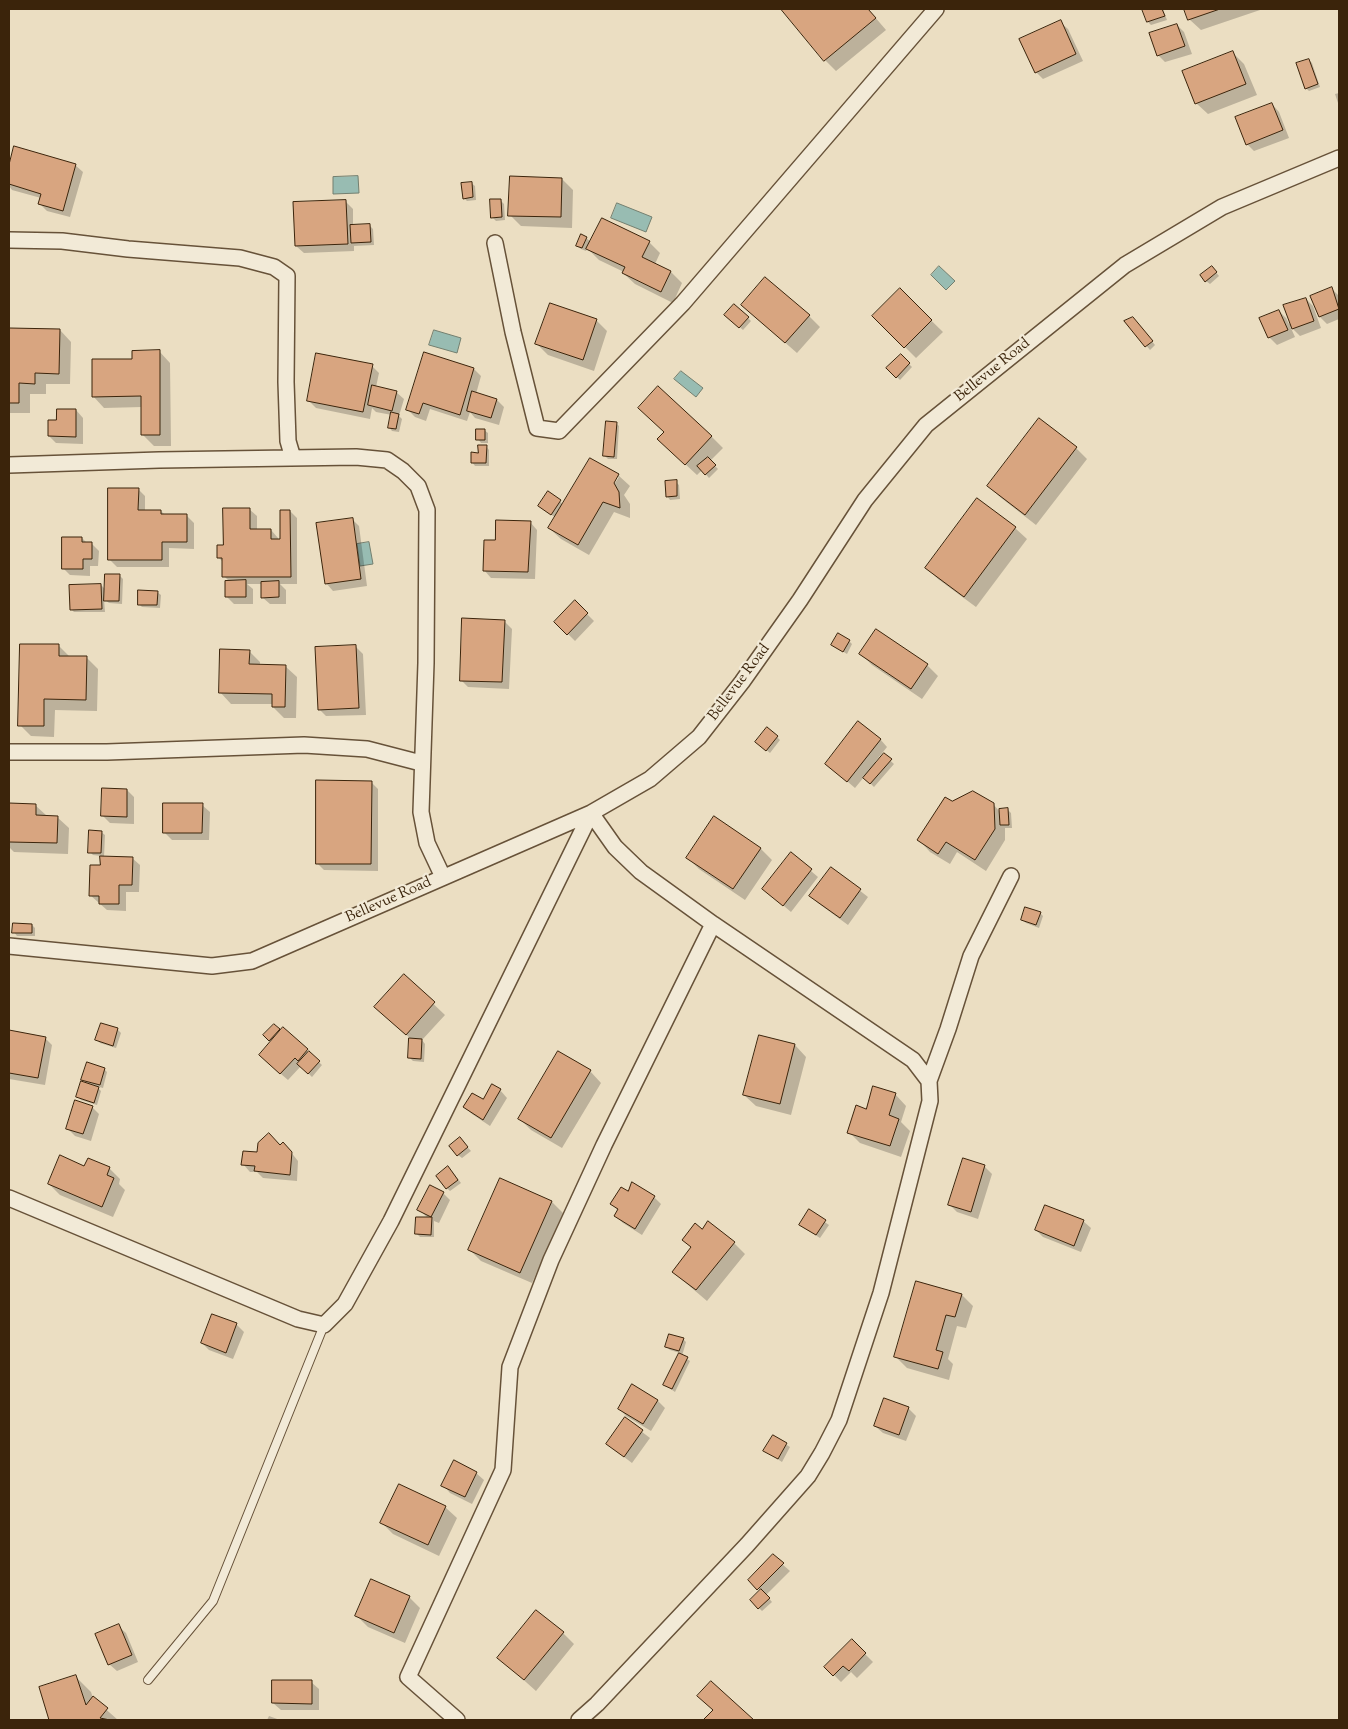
<!DOCTYPE html>
<style>
body{margin:0}
#map{position:relative;width:1348px;height:1729px;overflow:hidden;background:#ebdec2;font-family:"Sorts Mill Goudy",serif}
canvas{display:block}
.frame{position:absolute;inset:0;border:10px solid #3b240b;pointer-events:none}
</style>
<div id="map">
<canvas width="1348" height="1729"></canvas>
<div class="frame"></div>
</div>
<script>
const g = document.querySelector('canvas').getContext('2d');
g.lineJoin = 'round';
function fillPath(path, color) { g.fillStyle = color; g.fill(path, 'evenodd'); }
function stroke(path, color, width, dash) { g.strokeStyle = color; g.lineWidth = width; g.lineCap = dash ? 'butt' : 'round'; g.setLineDash(dash || []); g.stroke(path); }
function write(font, color, halo, rows, align = 'center') {
  g.font = font + ' "Sorts Mill Goudy",serif'; g.lineWidth = 4.5; g.setLineDash([]); g.textBaseline = 'middle'; g.strokeStyle = halo; g.fillStyle = color; for (const [text, x, y, turn = 0] of rows) {
    g.save(); g.translate(x, y); g.rotate((+turn || 0) * Math.PI / 180); g.textAlign = isNaN(turn) ? turn : align; if (halo) g.strokeText(text, 0, 0); g.fillText(text, 0, 0); g.restore();
  }
}
const water = new Path2D(`
 M 358,176 L 359,193 L 333,194 L 333,177 Z
 M 617,203 L 652,217 L 646,232 L 611,218 Z
 M 939,266 L 955,281 L 946,290 L 931,275 Z
 M 434,330 L 461,338 L 457,353 L 429,345 Z
 M 681,371 L 703,388 L 696,397 L 674,379 Z
 M 369,542 L 373,564 L 360,566 L 357,544 Z`);
const shadow = new Path2D(`
 M 783,9 L 868,9 L 886,30 L 836,71 L 825,60 Z
 M 1143,9 L 1163,9 L 1167,20 L 1151,25 L 1148,22 Z
 M 1186,9 L 1263,9 L 1201,30 L 1189,19 Z
 M 1060,22 L 1068,29 L 1083,61 L 1043,79 L 1036,72 Z
 M 1177,25 L 1184,32 L 1192,54 L 1165,62 L 1158,55 Z
 M 1233,53 L 1244,64 L 1257,95 L 1208,114 L 1196,103 Z
 M 1309,60 L 1312,63 L 1320,87 L 1309,91 L 1306,88 Z
 M 1339,93 L 1339,106 L 1335,94 Z
 M 1272,104 L 1279,112 L 1289,138 L 1254,151 L 1247,144 Z
 M 15,148 L 75,165 L 83,172 L 70,217 L 47,211 L 40,204 L 41,198 L 12,190 L 9,186 L 9,169 Z
 M 562,179 L 573,190 L 572,228 L 521,226 L 510,215 Z
 M 471,183 L 475,186 L 476,200 L 467,201 L 464,198 Z
 M 500,200 L 504,204 L 505,220 L 496,221 L 492,217 Z
 M 345,201 L 353,209 L 353,226 L 370,226 L 373,229 L 374,245 L 354,246 L 354,251 L 304,253 L 296,246 Z
 M 586,238 L 591,242 L 649,242 L 660,253 L 655,264 L 671,272 L 682,283 L 673,303 L 635,284 L 623,273 L 624,272 L 599,260 L 587,248 L 586,251 L 581,249 L 577,246 Z
 M 1215,271 L 1219,276 L 1210,284 L 1206,281 Z
 M 1331,288 L 1339,296 L 1339,319 L 1327,324 L 1320,317 L 1312,297 Z
 M 900,290 L 943,332 L 916,358 L 874,316 Z
 M 1306,299 L 1313,306 L 1321,328 L 1300,336 L 1290,326 L 1295,337 L 1277,345 L 1269,337 L 1279,311 L 1286,318 L 1289,324 L 1291,324 Z
 M 742,305 L 809,316 L 820,327 L 797,353 Z
 M 729,318 L 748,318 L 751,321 L 743,330 Z
 M 596,320 L 607,331 L 594,371 L 548,355 L 537,344 Z
 M 1126,321 L 1136,322 L 1155,345 L 1150,350 Z
 M 9,329 L 60,330 L 71,342 L 70,384 L 46,384 L 46,394 L 30,394 L 30,413 L 9,413 Z
 M 159,351 L 170,363 L 171,446 L 154,446 L 142,434 L 142,407 L 104,408 L 93,396 L 133,360 Z
 M 425,354 L 474,369 L 481,376 L 476,394 L 497,400 L 504,407 L 499,425 L 475,418 L 470,412 L 467,421 L 430,409 L 426,421 L 415,417 L 407,409 Z
 M 901,356 L 912,367 L 900,380 L 888,368 Z
 M 372,366 L 379,373 L 376,387 L 396,392 L 404,399 L 399,416 L 402,419 L 399,432 L 392,431 L 389,427 L 392,415 L 376,412 L 372,408 L 370,419 L 316,408 L 308,400 Z
 M 76,410 L 83,418 L 83,444 L 56,443 L 49,436 L 58,421 Z
 M 616,423 L 619,426 L 617,459 L 608,459 L 604,455 Z
 M 484,430 L 488,433 L 488,443 L 481,443 L 478,439 Z
 M 711,436 L 723,448 L 710,461 L 718,469 L 709,478 L 702,470 L 697,475 L 670,450 Z
 M 486,446 L 489,450 L 489,466 L 475,466 L 472,462 Z
 M 1076,448 L 1087,459 L 1036,525 L 1000,497 L 989,486 Z
 M 618,475 L 630,486 L 624,495 L 630,504 L 630,518 L 614,512 L 589,555 L 561,539 L 549,528 L 556,518 L 539,506 L 560,501 L 563,505 ZM 616,477 L 619,477 L 611,489 Z
 M 676,482 L 679,485 L 680,499 L 670,500 L 667,496 Z
 M 138,489 L 145,496 L 145,511 L 161,511 L 165,515 L 187,516 L 194,523 L 194,549 L 169,548 L 169,567 L 117,567 L 109,559 Z
 M 978,500 L 1015,528 L 1027,539 L 976,607 L 938,579 L 927,568 Z
 M 249,509 L 257,516 L 257,531 L 271,530 L 278,538 L 278,540 L 281,540 L 290,511 L 297,518 L 297,584 L 280,584 L 286,590 L 286,604 L 270,604 L 262,597 L 262,584 L 247,584 L 253,589 L 253,604 L 234,604 L 227,597 L 230,582 L 224,576 L 224,563 L 218,557 Z
 M 352,519 L 359,526 L 367,586 L 333,591 L 326,583 Z
 M 530,522 L 537,530 L 535,579 L 491,578 L 484,570 L 496,542 Z
 M 82,538 L 87,543 L 91,543 L 99,551 L 98,566 L 90,566 L 90,576 L 70,575 L 63,568 Z
 M 119,575 L 123,579 L 122,604 L 109,603 L 104,599 L 105,612 L 74,612 L 71,609 L 101,585 L 106,590 Z
 M 157,592 L 161,595 L 160,608 L 142,607 L 139,604 Z
 M 575,602 L 594,621 L 575,641 L 556,622 Z
 M 504,621 L 512,629 L 509,689 L 468,687 L 461,680 Z
 M 849,641 L 852,644 L 847,654 L 832,645 Z
 M 59,646 L 70,657 L 86,657 L 98,669 L 97,711 L 55,710 L 54,737 L 31,736 L 20,725 Z
 M 356,647 L 363,654 L 366,715 L 326,716 L 319,709 Z
 M 249,651 L 260,662 L 260,665 L 285,666 L 297,677 L 296,718 L 284,718 L 273,707 L 273,704 L 231,704 L 220,692 Z
 M 861,654 L 927,665 L 938,676 L 922,699 L 872,665 Z
 M 777,737 L 780,740 L 770,753 L 760,745 Z
 M 880,739 L 887,747 L 875,762 L 876,764 L 884,755 L 894,764 L 874,787 L 864,777 L 855,788 L 827,764 Z
 M 371,782 L 378,789 L 378,871 L 324,870 L 317,863 Z
 M 127,790 L 134,797 L 134,824 L 110,823 L 103,816 Z
 M 952,803 L 993,804 L 1000,812 L 1008,810 L 1011,813 L 1012,828 L 1005,828 L 1005,840 L 986,871 L 957,852 L 950,864 L 930,852 L 919,840 Z
 M 9,804 L 35,805 L 47,816 L 57,817 L 69,828 L 68,854 L 14,852 L 9,847 Z
 M 202,805 L 210,812 L 209,840 L 172,840 L 164,832 Z
 M 714,818 L 761,849 L 772,860 L 745,900 L 699,869 L 688,858 Z
 M 101,832 L 105,835 L 104,857 L 132,858 L 140,865 L 139,892 L 126,892 L 126,911 L 107,910 L 90,895 L 101,866 L 101,856 L 93,855 L 90,852 Z
 M 791,854 L 818,877 L 791,912 L 764,889 Z
 M 831,868 L 868,897 L 848,925 L 818,903 L 811,896 Z
 M 1040,913 L 1043,916 L 1039,928 L 1026,923 L 1022,920 Z
 M 32,925 L 35,928 L 35,936 L 17,936 L 14,932 Z
 M 404,976 L 445,1015 L 422,1040 L 425,1044 L 424,1062 L 413,1061 L 410,1058 L 411,1039 L 387,1018 Z
 M 274,1026 L 281,1032 L 283,1029 L 322,1065 L 312,1077 L 301,1066 L 288,1080 L 267,1062 L 272,1042 L 265,1035 Z
 M 117,1029 L 121,1033 L 116,1048 L 100,1043 L 97,1040 Z
 M 9,1032 L 45,1038 L 52,1045 L 45,1085 L 9,1079 Z
 M 760,1036 L 795,1045 L 806,1057 L 791,1115 L 756,1106 L 744,1095 Z
 M 104,1069 L 107,1072 L 103,1088 L 96,1086 L 101,1091 L 97,1105 L 81,1100 L 78,1097 L 88,1085 L 83,1080 Z
 M 590,1071 L 601,1083 L 562,1148 L 531,1130 L 520,1119 Z
 M 500,1090 L 507,1098 L 490,1126 L 472,1114 L 464,1107 L 483,1101 Z
 M 895,1094 L 906,1106 L 901,1122 L 910,1131 L 901,1157 L 860,1143 L 849,1132 Z
 M 92,1107 L 99,1114 L 91,1141 L 75,1136 L 67,1128 Z
 M 463,1142 L 471,1151 L 462,1158 L 458,1155 Z
 M 280,1146 L 290,1151 L 298,1161 L 297,1181 L 263,1178 L 257,1172 L 250,1172 L 243,1164 L 258,1154 Z
 M 984,1166 L 992,1174 L 978,1219 L 957,1212 L 950,1205 Z
 M 85,1167 L 109,1168 L 120,1179 L 119,1184 L 125,1190 L 113,1217 L 60,1195 L 49,1184 Z
 M 452,1171 L 461,1183 L 450,1191 L 447,1188 Z
 M 628,1192 L 654,1197 L 661,1204 L 642,1235 L 623,1223 L 615,1216 L 618,1211 L 612,1204 Z
 M 443,1193 L 450,1200 L 439,1223 L 434,1221 L 434,1237 L 420,1237 L 416,1233 L 428,1218 L 419,1210 Z
 M 552,1202 L 563,1213 L 532,1283 L 481,1261 L 470,1250 Z
 M 809,1211 L 829,1225 L 820,1238 L 804,1228 Z
 M 1083,1221 L 1091,1228 L 1081,1252 L 1043,1237 L 1036,1230 Z
 M 702,1231 L 734,1243 L 745,1254 L 707,1301 L 673,1272 L 692,1248 L 683,1240 Z
 M 962,1295 L 973,1306 L 966,1328 L 957,1326 L 948,1359 L 953,1364 L 949,1380 L 907,1368 L 895,1356 Z
 M 236,1324 L 244,1332 L 233,1359 L 209,1350 L 202,1343 Z
 M 683,1339 L 686,1342 L 682,1356 L 690,1361 L 675,1392 L 665,1385 L 680,1353 L 670,1350 L 667,1347 Z
 M 633,1386 L 658,1401 L 665,1408 L 651,1431 L 626,1416 L 619,1408 Z
 M 908,1408 L 916,1416 L 906,1441 L 883,1433 L 875,1426 Z
 M 625,1419 L 650,1438 L 632,1463 L 607,1444 Z
 M 773,1436 L 790,1447 L 782,1462 L 765,1451 Z
 M 476,1473 L 484,1480 L 472,1504 L 450,1493 L 443,1485 Z
 M 445,1507 L 457,1518 L 439,1556 L 393,1534 L 382,1523 Z
 M 773,1556 L 790,1571 L 766,1595 L 772,1602 L 762,1611 L 751,1600 L 761,1591 L 749,1580 Z
 M 409,1597 L 420,1608 L 405,1643 L 368,1627 L 357,1616 Z
 M 118,1626 L 126,1633 L 138,1662 L 117,1671 L 109,1664 Z
 M 563,1633 L 574,1644 L 536,1691 L 499,1658 Z
 M 852,1641 L 873,1662 L 857,1678 L 851,1672 L 841,1682 L 826,1667 Z
 M 76,1677 L 91,1692 L 93,1698 L 118,1720 L 51,1720 L 40,1688 Z
 M 311,1682 L 319,1689 L 319,1710 L 281,1710 L 273,1703 Z
 M 269,1716 L 280,1720 L 267,1720 Z`);
const building = new Path2D(`
 M 781,9 L 868,9 L 876,18 L 824,61 Z
 M 1142,9 L 1162,9 L 1165,16 L 1147,22 Z
 M 1184,9 L 1220,9 L 1188,20 Z
 M 1061,20 L 1076,54 L 1035,73 L 1019,39 Z
 M 1177,24 L 1185,46 L 1157,56 L 1149,33 Z
 M 1233,51 L 1246,84 L 1195,104 L 1182,71 Z
 M 1309,59 L 1318,84 L 1305,89 L 1296,63 Z
 M 1272,103 L 1283,130 L 1246,145 L 1235,117 Z
 M 14,146 L 76,164 L 63,211 L 38,204 L 41,194 L 9,184 L 9,165 Z
 M 510,176 L 562,178 L 561,217 L 508,216 Z
 M 472,182 L 473,197 L 463,199 L 461,183 Z
 M 490,199 L 501,199 L 502,217 L 491,218 Z
 M 346,200 L 348,244 L 295,246 L 293,202 Z
 M 602,218 L 650,241 L 642,257 L 671,271 L 661,292 L 622,273 L 625,267 L 586,249 Z
 M 370,224 L 371,242 L 351,243 L 350,225 Z
 M 581,234 L 587,237 L 582,248 L 576,246 Z
 M 1212,266 L 1217,272 L 1205,282 L 1200,275 Z
 M 765,277 L 810,315 L 785,343 L 741,305 Z
 M 1332,287 L 1339,309 L 1319,317 L 1310,296 Z
 M 900,288 L 932,320 L 904,348 L 872,316 Z
 M 1306,298 L 1314,321 L 1292,329 L 1283,305 Z
 M 550,303 L 597,319 L 583,360 L 535,344 Z
 M 734,304 L 749,317 L 739,328 L 724,315 Z
 M 1279,310 L 1288,330 L 1268,338 L 1259,318 Z
 M 1133,317 L 1153,341 L 1145,347 L 1124,321 Z
 M 9,328 L 60,329 L 59,374 L 35,373 L 35,384 L 19,383 L 19,403 L 9,403 Z
 M 160,350 L 160,435 L 141,435 L 141,396 L 92,397 L 92,359 L 132,359 L 132,351 Z
 M 424,352 L 474,368 L 460,415 L 423,403 L 419,414 L 406,410 Z
 M 316,353 L 373,364 L 363,412 L 307,401 Z
 M 901,354 L 910,363 L 896,378 L 886,368 Z
 M 372,385 L 397,391 L 392,411 L 368,405 Z
 M 658,386 L 712,436 L 685,465 L 657,439 L 664,432 L 638,408 Z
 M 472,391 L 497,399 L 491,418 L 467,411 Z
 M 57,409 L 76,409 L 76,437 L 48,436 L 48,420 L 56,420 Z
 M 391,412 L 399,414 L 396,429 L 388,428 Z
 M 1039,418 L 1077,447 L 1025,515 L 987,486 Z
 M 606,421 L 617,422 L 614,457 L 603,456 Z
 M 476,429 L 485,429 L 485,440 L 476,440 Z
 M 478,445 L 487,445 L 486,463 L 471,463 L 471,452 L 478,453 Z
 M 708,457 L 716,465 L 705,475 L 697,466 Z
 M 590,458 L 619,474 L 614,483 L 619,492 L 620,508 L 603,502 L 578,545 L 548,528 Z
 M 677,480 L 677,496 L 666,497 L 665,481 Z
 M 108,488 L 139,488 L 138,510 L 161,510 L 161,514 L 187,514 L 187,542 L 162,542 L 162,560 L 108,560 Z
 M 548,491 L 561,500 L 551,515 L 538,506 Z
 M 977,498 L 1016,527 L 964,597 L 925,568 Z
 M 223,508 L 250,508 L 250,529 L 271,529 L 271,539 L 280,539 L 280,510 L 290,510 L 291,577 L 222,577 L 222,558 L 217,558 L 217,545 L 223,545 Z
 M 353,518 L 361,579 L 325,584 L 316,523 Z
 M 496,520 L 531,521 L 528,572 L 483,571 L 484,540 L 495,540 Z
 M 62,537 L 82,537 L 82,542 L 92,542 L 92,559 L 83,559 L 83,569 L 62,569 Z
 M 105,574 L 120,574 L 119,601 L 104,601 Z
 M 246,580 L 246,597 L 225,597 L 225,581 Z
 M 279,581 L 279,597 L 261,598 L 261,582 Z
 M 101,584 L 102,609 L 70,610 L 69,585 Z
 M 138,590 L 158,591 L 157,605 L 138,605 Z
 M 575,600 L 588,613 L 567,635 L 554,622 Z
 M 462,618 L 505,620 L 502,682 L 460,681 Z
 M 876,629 L 928,664 L 911,689 L 859,654 Z
 M 838,633 L 850,640 L 843,652 L 831,645 Z
 M 20,644 L 59,644 L 59,656 L 87,656 L 86,700 L 44,699 L 44,726 L 18,726 Z
 M 356,645 L 359,708 L 318,710 L 315,647 Z
 M 220,649 L 250,650 L 249,664 L 286,665 L 285,707 L 272,707 L 272,694 L 219,693 Z
 M 858,721 L 881,739 L 847,782 L 825,764 Z
 M 767,727 L 778,736 L 766,751 L 755,742 Z
 M 884,753 L 892,759 L 870,784 L 863,778 Z
 M 316,780 L 372,781 L 371,864 L 316,864 Z
 M 102,788 L 127,789 L 127,817 L 101,816 Z
 M 973,791 L 994,803 L 995,829 L 975,860 L 946,842 L 938,854 L 917,840 L 945,797 L 952,801 Z
 M 9,803 L 36,804 L 36,815 L 58,816 L 57,843 L 9,842 Z
 M 163,803 L 203,803 L 202,833 L 163,833 Z
 M 1008,808 L 1009,825 L 1000,825 L 999,809 Z
 M 714,816 L 761,848 L 733,889 L 686,858 Z
 M 89,830 L 102,831 L 101,853 L 88,853 Z
 M 791,852 L 812,869 L 783,906 L 762,889 Z
 M 100,856 L 133,857 L 132,885 L 119,885 L 119,904 L 99,904 L 99,896 L 89,896 L 90,865 L 100,865 Z
 M 831,867 L 861,889 L 840,918 L 809,896 Z
 M 1025,907 L 1041,912 L 1036,925 L 1021,920 Z
 M 13,923 L 32,924 L 32,933 L 12,933 Z
 M 404,974 L 435,1002 L 406,1035 L 374,1007 Z
 M 101,1023 L 118,1028 L 113,1046 L 95,1040 Z
 M 274,1024 L 280,1029 L 269,1041 L 263,1035 Z
 M 283,1027 L 308,1049 L 298,1061 L 295,1058 L 280,1074 L 259,1055 Z
 M 9,1030 L 46,1037 L 38,1078 L 9,1073 Z
 M 759,1035 L 795,1044 L 780,1104 L 743,1095 Z
 M 409,1038 L 422,1039 L 421,1059 L 408,1058 Z
 M 309,1051 L 320,1061 L 308,1074 L 297,1064 Z
 M 558,1051 L 591,1070 L 551,1138 L 518,1119 Z
 M 87,1062 L 105,1068 L 100,1085 L 81,1080 Z
 M 81,1081 L 99,1087 L 94,1103 L 76,1097 Z
 M 492,1084 L 501,1089 L 483,1120 L 463,1107 L 472,1093 L 483,1099 Z
 M 873,1086 L 896,1093 L 889,1115 L 899,1119 L 890,1146 L 847,1133 L 856,1105 L 866,1109 Z
 M 75,1100 L 93,1106 L 83,1134 L 66,1129 Z
 M 269,1133 L 280,1145 L 283,1142 L 292,1152 L 290,1175 L 254,1171 L 255,1166 L 241,1165 L 243,1151 L 257,1152 L 258,1143 Z
 M 460,1137 L 468,1147 L 457,1156 L 449,1146 Z
 M 60,1155 L 84,1166 L 88,1158 L 110,1167 L 107,1175 L 114,1178 L 102,1207 L 48,1184 Z
 M 963,1158 L 985,1165 L 971,1212 L 948,1205 Z
 M 448,1166 L 458,1180 L 446,1189 L 436,1176 Z
 M 500,1178 L 552,1201 L 520,1273 L 468,1250 Z
 M 632,1182 L 655,1196 L 635,1229 L 614,1216 L 618,1209 L 610,1204 L 621,1187 L 628,1191 Z
 M 430,1185 L 444,1192 L 431,1217 L 417,1210 Z
 M 1045,1205 L 1084,1220 L 1074,1246 L 1035,1230 Z
 M 809,1209 L 826,1220 L 816,1235 L 799,1225 Z
 M 416,1217 L 432,1217 L 431,1235 L 415,1234 Z
 M 708,1221 L 735,1242 L 696,1290 L 672,1272 L 691,1247 L 682,1240 L 695,1223 L 702,1229 Z
 M 916,1281 L 962,1294 L 955,1317 L 946,1315 L 936,1350 L 943,1352 L 938,1369 L 894,1357 Z
 M 212,1314 L 237,1323 L 226,1353 L 201,1343 Z
 M 669,1334 L 684,1338 L 679,1351 L 665,1347 Z
 M 679,1353 L 688,1357 L 672,1389 L 663,1385 Z
 M 632,1384 L 658,1400 L 643,1424 L 618,1409 Z
 M 884,1398 L 909,1407 L 899,1435 L 874,1426 Z
 M 625,1417 L 643,1430 L 624,1457 L 606,1444 Z
 M 773,1435 L 787,1443 L 778,1459 L 763,1451 Z
 M 454,1460 L 477,1472 L 465,1497 L 441,1486 Z
 M 399,1484 L 446,1506 L 428,1545 L 380,1523 Z
 M 773,1554 L 784,1563 L 757,1590 L 748,1580 Z
 M 371,1579 L 410,1596 L 394,1633 L 355,1616 Z
 M 761,1589 L 770,1598 L 758,1609 L 750,1600 Z
 M 536,1610 L 564,1632 L 524,1680 L 497,1658 Z
 M 119,1624 L 132,1655 L 108,1665 L 95,1634 Z
 M 852,1639 L 866,1653 L 849,1671 L 843,1666 L 833,1676 L 824,1667 Z
 M 76,1675 L 86,1705 L 93,1696 L 108,1708 L 100,1718 L 110,1720 L 49,1720 L 39,1687 Z
 M 272,1680 L 312,1680 L 312,1704 L 272,1703 Z
 M 711,1681 L 754,1720 L 703,1720 L 713,1710 L 697,1696 Z`);
const service = new Path2D(`
 M 148,1680 L 213,1601 L 324,1325`);
const minor = new Path2D(`
 M 9,240 L 62,241 L 128,249 L 240,258 L 274,267 L 287,276 L 286,382 L 288,441 L 293,458
 M 495,243 L 513,332 L 537,428 L 559,431 L 683,303 L 936,9
 M 9,465 L 159,460 L 356,457 L 387,460 L 403,471 L 418,486 L 427,510 L 426,663 L 421,812 L 427,843 L 443,877
 M 9,752 L 107,752 L 304,745 L 367,749 L 421,763
 M 713,924 L 913,1060 L 929,1081 L 948,1029 L 971,956 L 1011,876
 M 9,946 L 212,966 L 252,961 L 591,813 L 650,779 L 699,737 L 742,682 L 800,600 L 865,500 L 926,425 L 1125,265 L 1222,207 L 1339,158
 M 9,1198 L 298,1319 L 324,1325 L 345,1304 L 391,1221 L 591,813 L 615,847 L 641,872 L 713,924 L 604,1145 L 551,1260 L 510,1367 L 503,1470 L 408,1677 L 457,1720
 M 579,1720 L 597,1704 L 747,1545 L 808,1476 L 822,1453 L 839,1420 L 881,1293 L 930,1101 L 929,1081`);
const streetNames = [
 ["Bellevue Road",993,371,-39],
 ["Bellevue Road",740,683,-53],
 ["Bellevue Road",389,901,-24]
];
fillPath(water, '#98bcb2');
stroke(water, '#737f6f', 1);
fillPath(shadow, '#0003');
fillPath(building, '#d8a580');
stroke(building, '#3b240b', 1);
stroke(service, '#675239', 10);
stroke(minor, '#675239', 18);
stroke(service, '#f2ead7', 8);
stroke(minor, '#f2ead7', 15);
write('15px', '#3b240b', '#f2ead7', streetNames);
</script>
